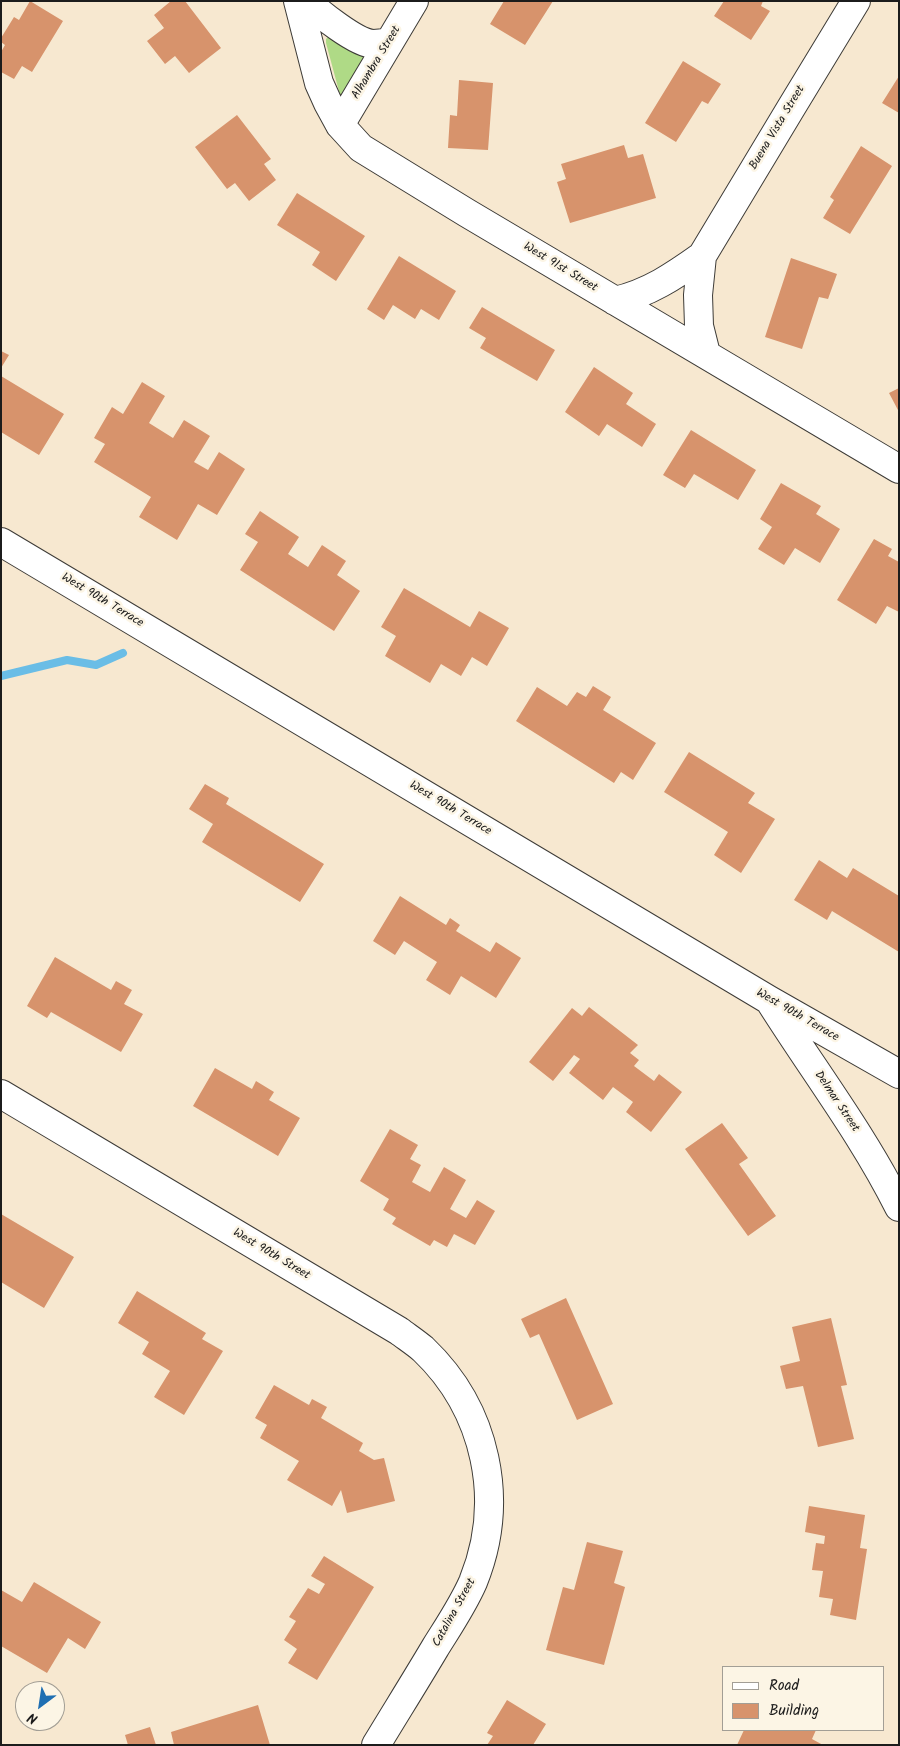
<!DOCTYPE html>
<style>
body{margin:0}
#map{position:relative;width:900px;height:1746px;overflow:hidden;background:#f7e8d0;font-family:Kalam,sans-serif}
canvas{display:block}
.frame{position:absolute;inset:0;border:2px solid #1c1c1c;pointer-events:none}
.legend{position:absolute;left:722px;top:1666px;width:162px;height:65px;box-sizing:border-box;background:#fcf5e5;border:1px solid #a29e95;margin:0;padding:6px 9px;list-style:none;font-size:15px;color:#1c1c1c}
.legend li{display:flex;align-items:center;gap:10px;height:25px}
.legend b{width:25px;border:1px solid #a29e95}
.north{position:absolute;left:15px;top:1681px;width:50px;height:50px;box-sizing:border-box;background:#fcf5e5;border:1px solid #a29e95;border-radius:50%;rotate:211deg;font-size:14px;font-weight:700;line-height:20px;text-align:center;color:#1c1c1c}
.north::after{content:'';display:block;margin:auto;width:18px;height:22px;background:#1f6fb2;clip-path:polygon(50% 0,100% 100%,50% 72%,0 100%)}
</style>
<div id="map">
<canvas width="900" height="1746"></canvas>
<div class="frame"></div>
<ul class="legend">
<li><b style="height:6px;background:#fff"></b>Road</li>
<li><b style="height:14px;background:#d7936c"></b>Building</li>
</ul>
<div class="north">N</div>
</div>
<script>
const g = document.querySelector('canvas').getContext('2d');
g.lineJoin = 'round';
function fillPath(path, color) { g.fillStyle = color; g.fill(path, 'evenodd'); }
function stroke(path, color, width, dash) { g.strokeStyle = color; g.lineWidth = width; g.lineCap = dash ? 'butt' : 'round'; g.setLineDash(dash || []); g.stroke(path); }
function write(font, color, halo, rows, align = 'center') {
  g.font = font + ' Kalam,sans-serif'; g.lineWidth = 5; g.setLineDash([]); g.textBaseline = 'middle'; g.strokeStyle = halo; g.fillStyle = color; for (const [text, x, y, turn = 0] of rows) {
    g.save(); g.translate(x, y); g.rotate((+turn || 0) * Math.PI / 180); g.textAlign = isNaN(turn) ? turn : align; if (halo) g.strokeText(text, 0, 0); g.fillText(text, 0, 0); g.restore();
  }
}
const green = new Path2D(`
 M 329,36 L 368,57 L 342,97 L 340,95 L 326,43 L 326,39 Z`);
const stream = new Path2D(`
 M 1,676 L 67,660 L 96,665 L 123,653`);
const building = new Path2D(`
 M 30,1 L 63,21 L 32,72 L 22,66 L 14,79 L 1,72 L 1,52 L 5,45 L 1,42 L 1,38 L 14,17 L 19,20 Z
 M 171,1 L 185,1 L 221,48 L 189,73 L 175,56 L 165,64 L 147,41 L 164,28 L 154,15 Z
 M 504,1 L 553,1 L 525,45 L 490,24 Z
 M 724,1 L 763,1 L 761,6 L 770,11 L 751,40 L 714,16 Z
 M 683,61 L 721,84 L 708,104 L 702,101 L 676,142 L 645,123 Z
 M 899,76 L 899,113 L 882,103 Z
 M 459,80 L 493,83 L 488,150 L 448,148 L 450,115 L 457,116 Z
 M 237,115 L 271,159 L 264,164 L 276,180 L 249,201 L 235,183 L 227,189 L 195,147 Z
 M 624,145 L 628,158 L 643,154 L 656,198 L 570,223 L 557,182 L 566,179 L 561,164 Z
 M 861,146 L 892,166 L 850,234 L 823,218 L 834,200 L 830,197 Z
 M 297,193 L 365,236 L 336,281 L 312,265 L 320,252 L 277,225 Z
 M 399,256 L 456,291 L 439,320 L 421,309 L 415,319 L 393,305 L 384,320 L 367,309 Z
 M 791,258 L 837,274 L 828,299 L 819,297 L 802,349 L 765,337 Z
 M 482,307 L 555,350 L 537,381 L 480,348 L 486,338 L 469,328 Z
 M 1,351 L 9,355 L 1,368 Z
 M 594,367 L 633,393 L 626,404 L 656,424 L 642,447 L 607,424 L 599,436 L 565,412 Z
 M 1,376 L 64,414 L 39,455 L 1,432 Z
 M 142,382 L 165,396 L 149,423 L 173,438 L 184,420 L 210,436 L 194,462 L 208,470 L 219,452 L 245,469 L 217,515 L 198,504 L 177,540 L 139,517 L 151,497 L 94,462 L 105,444 L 94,438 L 112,407 L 123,414 Z
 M 899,388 L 899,412 L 889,393 Z
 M 691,430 L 756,470 L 738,500 L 694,474 L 685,488 L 663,475 Z
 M 781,483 L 821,506 L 816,514 L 840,529 L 820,563 L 795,548 L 784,565 L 758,549 L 772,527 L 760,519 Z
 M 260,511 L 299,537 L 288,554 L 308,567 L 322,545 L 346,561 L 337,575 L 360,591 L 334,631 L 240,570 L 258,542 L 245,534 Z
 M 874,539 L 892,549 L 888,556 L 899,562 L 899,612 L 887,606 L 876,624 L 837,600 Z
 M 404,588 L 470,627 L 479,611 L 509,628 L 487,666 L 472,657 L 461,676 L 441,664 L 430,683 L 385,656 L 396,636 L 381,627 Z
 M 593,686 L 611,697 L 603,710 L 656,743 L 633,780 L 621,772 L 614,783 L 516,721 L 537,687 L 567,706 L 577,692 L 586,697 Z
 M 689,752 L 755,793 L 748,803 L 775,819 L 741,873 L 714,855 L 728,832 L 664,792 Z
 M 205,784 L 229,798 L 226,804 L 324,864 L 300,902 L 202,842 L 213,824 L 189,809 Z
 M 819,860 L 847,878 L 853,868 L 899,896 L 899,952 L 832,911 L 827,920 L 794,900 Z
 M 400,896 L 446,925 L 450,918 L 460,925 L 456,931 L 490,952 L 496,942 L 521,958 L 496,998 L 461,976 L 450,995 L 426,980 L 437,962 L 404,941 L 395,955 L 373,941 Z
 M 55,957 L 111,990 L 116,981 L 132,990 L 124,1004 L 143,1014 L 121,1052 L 51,1012 L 47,1018 L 27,1006 Z
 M 589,1007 L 638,1045 L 630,1053 L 639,1060 L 634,1066 L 654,1081 L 659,1074 L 682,1092 L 651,1132 L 626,1112 L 633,1102 L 613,1087 L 603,1100 L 569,1073 L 580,1059 L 574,1055 L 553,1081 L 529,1062 L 572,1008 L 582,1016 Z
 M 215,1068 L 252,1089 L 256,1081 L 274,1092 L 269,1100 L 300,1118 L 278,1156 L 193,1106 Z
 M 722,1123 L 748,1158 L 739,1164 L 776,1216 L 748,1236 L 685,1149 Z
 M 390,1129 L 418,1145 L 410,1159 L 421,1165 L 412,1182 L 430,1192 L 444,1167 L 466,1180 L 450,1209 L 466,1218 L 477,1200 L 495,1211 L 475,1245 L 454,1234 L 447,1247 L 434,1240 L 430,1246 L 392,1224 L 396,1218 L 383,1210 L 389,1199 L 360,1181 Z
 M 1,1214 L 74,1257 L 44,1308 L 1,1282 Z
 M 137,1291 L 206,1333 L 202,1339 L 223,1351 L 184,1415 L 154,1397 L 170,1371 L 142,1354 L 149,1342 L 118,1323 Z
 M 566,1298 L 613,1404 L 577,1420 L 539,1334 L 530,1338 L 521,1319 Z
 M 831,1318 L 847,1385 L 841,1386 L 854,1439 L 818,1447 L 803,1386 L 786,1389 L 780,1366 L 800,1361 L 792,1327 Z
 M 274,1385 L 309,1405 L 312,1399 L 327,1407 L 321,1418 L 363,1443 L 359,1451 L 374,1460 L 384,1458 L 395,1501 L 347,1513 L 341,1490 L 332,1506 L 287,1480 L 299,1461 L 260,1438 L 267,1425 L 255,1418 Z
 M 809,1506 L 865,1515 L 860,1548 L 867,1549 L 856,1620 L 830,1615 L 833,1599 L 819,1597 L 823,1571 L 812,1570 L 816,1543 L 824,1544 L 825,1536 L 805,1532 Z
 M 587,1542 L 623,1551 L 614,1583 L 625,1587 L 604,1665 L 546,1650 L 563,1587 L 574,1590 Z
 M 324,1556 L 374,1587 L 317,1680 L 288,1663 L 297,1649 L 284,1640 L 296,1621 L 289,1617 L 308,1588 L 319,1594 L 325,1584 L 311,1576 Z
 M 34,1582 L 101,1622 L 85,1649 L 68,1638 L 47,1673 L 1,1646 L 1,1590 L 22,1602 Z
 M 507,1700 L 546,1724 L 533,1745 L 487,1745 L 493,1736 L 487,1733 Z
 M 258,1705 L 270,1745 L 174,1745 L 171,1732 Z
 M 150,1727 L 156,1745 L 128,1745 L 125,1735 Z
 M 744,1730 L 816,1730 L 812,1739 L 823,1745 L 737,1745 Z`);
const minor = new Path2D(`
 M 298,1 L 319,83 L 328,103 L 340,125 L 361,148 L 467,213 L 899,469
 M 306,1 C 319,13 356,43 373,44 C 378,44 384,43 389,42
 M 340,125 L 414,1
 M 615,301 C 649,293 674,276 702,256
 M 706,354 L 699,326 L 698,295 L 702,256 L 791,108 L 856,1
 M 1,542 L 769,1000 L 899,1074
 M 771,1003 C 814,1071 863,1135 899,1207
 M 1,1094 L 399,1331 C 407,1337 416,1343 423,1349 C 487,1410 506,1501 473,1582 C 463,1605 448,1627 435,1648 C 416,1680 396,1712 376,1745`);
const streetNames = [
 ["Alhambra Street",377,63,-59],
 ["Buena Vista Street",778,128,-59],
 ["West 91st Street",560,268,31],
 ["West 90th Terrace",102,601,31],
 ["West 90th Terrace",450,809,31],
 ["West 90th Terrace",797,1016,30],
 ["Delmar Street",836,1102,56],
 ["West 90th Street",271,1255,31],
 ["Catalina Street",455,1613,-61]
];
fillPath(green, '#afda86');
stroke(stream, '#6abde6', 8);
fillPath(building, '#d7936c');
stroke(minor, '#3d3b37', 30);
stroke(minor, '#fff', 28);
write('12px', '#1c1c1c', '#fcf5e5', streetNames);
</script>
